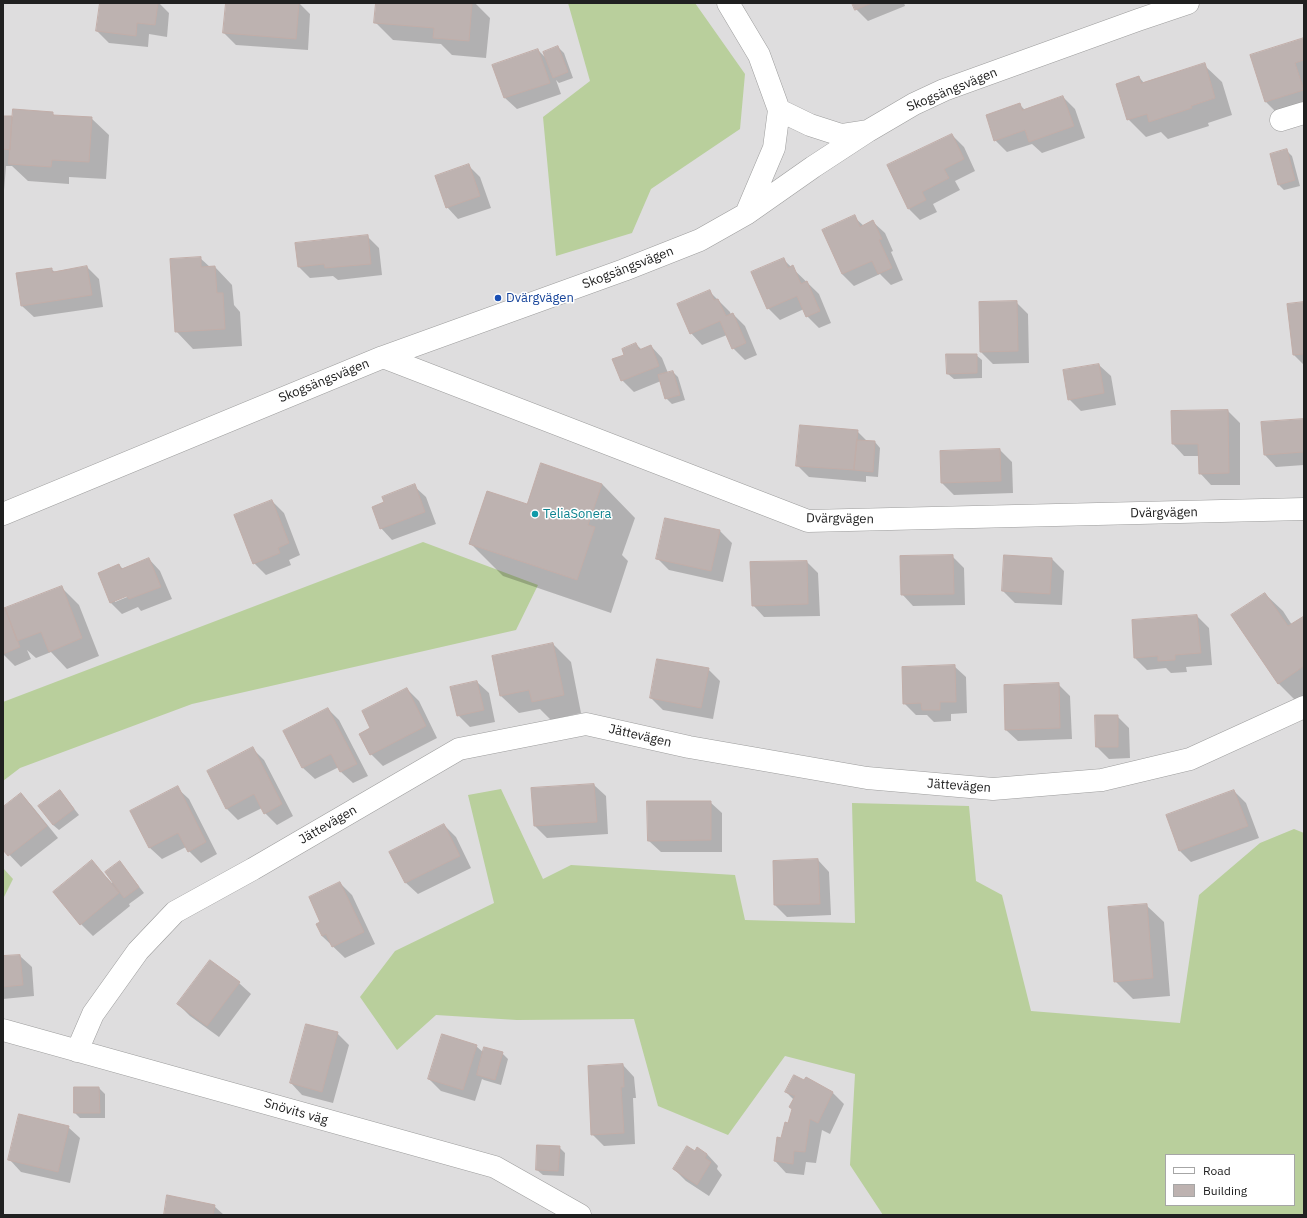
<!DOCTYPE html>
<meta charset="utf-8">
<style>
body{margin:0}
#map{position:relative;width:1307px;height:1218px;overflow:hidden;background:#f1ebe7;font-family:"IBM Plex Sans",sans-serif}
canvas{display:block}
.frame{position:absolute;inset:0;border:4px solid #202020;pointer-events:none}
.legend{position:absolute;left:1165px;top:1154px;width:130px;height:52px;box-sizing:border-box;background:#fff;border:1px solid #a6a6a6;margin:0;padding:5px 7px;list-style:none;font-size:12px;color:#202020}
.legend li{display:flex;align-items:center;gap:8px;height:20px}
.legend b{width:20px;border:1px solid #a6a6a6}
</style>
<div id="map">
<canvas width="1307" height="1218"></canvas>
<div class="frame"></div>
<ul class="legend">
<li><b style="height:5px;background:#fff"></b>Road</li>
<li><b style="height:11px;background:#bdb2b0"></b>Building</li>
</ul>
</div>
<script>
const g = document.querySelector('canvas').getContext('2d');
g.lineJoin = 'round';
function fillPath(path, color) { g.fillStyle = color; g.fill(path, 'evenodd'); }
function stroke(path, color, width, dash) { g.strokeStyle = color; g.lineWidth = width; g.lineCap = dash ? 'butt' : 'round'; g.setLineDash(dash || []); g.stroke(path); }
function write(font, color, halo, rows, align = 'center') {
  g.font = font + ' "IBM Plex Sans",sans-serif'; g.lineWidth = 3; g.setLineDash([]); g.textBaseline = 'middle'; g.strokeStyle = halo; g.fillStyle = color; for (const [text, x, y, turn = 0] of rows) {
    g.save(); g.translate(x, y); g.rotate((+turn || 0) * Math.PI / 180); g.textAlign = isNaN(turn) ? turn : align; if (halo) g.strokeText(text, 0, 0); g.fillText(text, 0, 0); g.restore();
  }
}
const residential = new Path2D(`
 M 3,3 L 1304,3 L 1304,1215 L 3,1215 ZM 1166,1155 L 1294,1155 L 1294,1205 L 1166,1205 Z`);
const forest = new Path2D(`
 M 568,3 L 695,3 L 745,74 L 740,129 L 651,189 L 632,233 L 556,256 L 543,117 L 590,81 Z
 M 423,542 L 538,585 L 516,630 L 192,704 L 20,768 L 3,781 L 3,702 Z
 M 501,789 L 543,879 L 571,865 L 735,875 L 745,920 L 855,923 L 852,803 L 969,806 L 976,881 L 1002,895 L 1031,1011 L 1180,1023 L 1199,895 L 1260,843 L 1294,829 L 1304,833 L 1304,1215 L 883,1215 L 850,1165 L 855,1074 L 785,1056 L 728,1135 L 658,1106 L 634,1019 L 517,1020 L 436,1015 L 397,1050 L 360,997 L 395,951 L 494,903 L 468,795 ZM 1166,1155 L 1294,1155 L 1294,1205 L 1166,1205 Z
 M 3,868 L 13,879 L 3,899 Z`);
const shadow = new Path2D(`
 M 101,3 L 159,3 L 169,13 L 167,37 L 149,34 L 148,47 L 109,43 L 97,31 Z
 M 227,3 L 299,3 L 310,14 L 308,50 L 236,45 L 224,33 Z
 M 377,3 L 475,3 L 490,18 L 486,58 L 452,55 L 441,44 L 393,40 L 375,22 Z
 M 853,3 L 904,3 L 905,6 L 868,21 L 856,9 Z
 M 1304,39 L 1304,113 L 1283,119 L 1265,101 Z
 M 558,47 L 564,53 L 573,78 L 559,83 L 556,80 L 561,94 L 517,109 L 505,98 L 538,50 L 546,58 Z
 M 1204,65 L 1222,82 L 1232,115 L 1208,123 L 1209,126 L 1168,139 L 1161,132 L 1146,137 L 1128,119 L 1139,77 L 1144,83 Z
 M 1063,97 L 1075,109 L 1085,138 L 1042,153 L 1032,144 L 1007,152 L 995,140 L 1020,105 L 1025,110 Z
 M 52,113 L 55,116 L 91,118 L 109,135 L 106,179 L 69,177 L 69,184 L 28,181 L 12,166 L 6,166 L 3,203 L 3,117 L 13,117 Z
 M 952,135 L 964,147 L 975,171 L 955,181 L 960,190 L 933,204 L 937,212 L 920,220 L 909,209 Z
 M 1286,150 L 1292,156 L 1300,186 L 1284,190 L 1279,185 Z
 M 468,165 L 480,177 L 491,208 L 458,219 L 447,207 Z
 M 854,217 L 864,226 L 873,222 L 885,233 L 893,251 L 891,252 L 903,280 L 891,285 L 880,274 L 854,286 L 842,274 Z
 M 367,236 L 379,248 L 382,275 L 338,280 L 333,276 L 310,278 L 298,266 Z
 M 200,258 L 210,267 L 215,267 L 232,285 L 234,305 L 240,312 L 242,346 L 193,349 L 176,331 Z
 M 783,259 L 819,294 L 831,323 L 819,328 L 807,316 L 804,309 L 780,320 L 768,308 Z
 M 87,267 L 99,279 L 103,307 L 34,317 L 22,306 L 51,269 L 55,272 Z
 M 709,291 L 730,312 L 731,315 L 733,314 L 745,326 L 757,355 L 745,360 L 733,348 L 727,335 L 702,345 L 691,333 Z
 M 1016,302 L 1028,314 L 1029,363 L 993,364 L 981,352 Z
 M 1304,303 L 1304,365 L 1294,355 L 1288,305 Z
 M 636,344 L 642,350 L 651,346 L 662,358 L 668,373 L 673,372 L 678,377 L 685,400 L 672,404 L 666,398 L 661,381 L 634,392 L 622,380 L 625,355 Z
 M 976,355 L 982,360 L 982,378 L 954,379 L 948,374 Z
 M 1099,365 L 1111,376 L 1116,405 L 1081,411 L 1069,399 L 1064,371 Z
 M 1228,411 L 1240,423 L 1240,485 L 1211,485 L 1200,473 L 1199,456 L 1184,456 L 1173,444 Z
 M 1304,420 L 1304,465 L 1276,467 L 1265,455 Z
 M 857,431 L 868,442 L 875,442 L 880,448 L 878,477 L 866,476 L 866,482 L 809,477 L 797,465 Z
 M 1000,450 L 1012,462 L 1013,493 L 954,495 L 942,483 Z
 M 602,484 L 635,518 L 622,555 L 628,561 L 611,613 L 503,576 L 470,543 Z
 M 414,486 L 426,497 L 436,524 L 392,540 L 381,528 L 385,503 Z
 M 272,501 L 284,513 L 300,555 L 289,560 L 291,565 L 266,575 L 254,563 Z
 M 666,519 L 720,531 L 732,543 L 723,582 L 669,570 L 658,559 Z
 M 952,556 L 964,568 L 965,605 L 913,606 L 902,594 Z
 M 149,559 L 160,571 L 172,599 L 141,611 L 138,607 L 122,614 L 110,602 L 119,565 L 123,569 ZM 131,593 L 132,595 L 115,602 L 115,599 Z
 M 1052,559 L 1064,571 L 1062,605 L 1015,603 L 1003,591 Z
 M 807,562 L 818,573 L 820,616 L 764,617 L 753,605 Z
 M 61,587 L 79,605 L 99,656 L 67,669 L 51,652 L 36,658 L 27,650 L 31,659 L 15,666 L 3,654 L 3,610 Z
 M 1265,594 L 1283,611 L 1292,625 L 1304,617 L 1304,695 L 1296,701 L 1278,683 Z
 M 1197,616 L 1209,628 L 1212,665 L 1186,667 L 1187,672 L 1171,673 L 1166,668 L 1147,670 L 1135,658 Z
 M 553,644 L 571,662 L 581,713 L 551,720 L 540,709 L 519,713 L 501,696 Z
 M 954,666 L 966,677 L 967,713 L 951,714 L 951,721 L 934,722 L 927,715 L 916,715 L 904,703 Z
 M 708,669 L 720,681 L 713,719 L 663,710 L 651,698 Z
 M 477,682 L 489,693 L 495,722 L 470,727 L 458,715 Z
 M 1058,684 L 1070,696 L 1072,739 L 1018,741 L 1006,730 Z
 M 407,689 L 419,701 L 437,738 L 383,766 L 371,754 L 372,728 Z
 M 328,709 L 339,720 L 368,776 L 353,783 L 341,772 L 339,767 L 315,779 L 303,768 L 284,731 Z
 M 1117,716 L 1129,728 L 1130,758 L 1109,759 L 1097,747 Z
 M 253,749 L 264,760 L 293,816 L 277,825 L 265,813 L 262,808 L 238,820 L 226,808 Z
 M 594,785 L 606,796 L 608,834 L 547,838 L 535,826 Z
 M 177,788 L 189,799 L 217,854 L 201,863 L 189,851 L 186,847 L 162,859 L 150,848 L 131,811 Z
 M 1234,791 L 1246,803 L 1259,838 L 1191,862 L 1179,850 Z
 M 21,794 L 32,806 L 58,838 L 21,867 L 3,848 L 3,808 Z
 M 65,797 L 79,815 L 59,830 L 53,825 Z
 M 710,802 L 722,813 L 722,852 L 661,852 L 649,841 Z
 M 444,825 L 456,837 L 471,868 L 418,894 L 406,883 L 391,852 Z
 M 818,860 L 829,872 L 831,915 L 787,917 L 775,905 Z
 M 92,862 L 112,883 L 114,882 L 120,862 L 144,893 L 129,904 L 130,906 L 93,936 L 81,924 L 55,892 Z
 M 340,883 L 352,895 L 375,944 L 345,958 L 322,936 L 322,922 Z
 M 1146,905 L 1164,922 L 1170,996 L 1133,999 L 1115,981 Z
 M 20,956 L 32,967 L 34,996 L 3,999 L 3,957 Z
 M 239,983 L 251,994 L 219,1037 L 190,1016 L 178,1004 Z
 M 337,1033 L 349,1045 L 333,1103 L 302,1095 L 291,1083 Z
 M 476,1046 L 484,1053 L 502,1053 L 508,1059 L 501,1085 L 484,1080 L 482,1079 L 475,1101 L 441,1091 L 429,1079 Z
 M 623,1065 L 634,1077 L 636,1098 L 633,1098 L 635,1144 L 604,1146 L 592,1134 Z
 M 806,1078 L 833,1093 L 844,1104 L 830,1134 L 822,1130 L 816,1163 L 806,1162 L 804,1175 L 786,1173 L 775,1161 L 793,1109 L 794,1100 L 786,1092 L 805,1082 Z
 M 99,1088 L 105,1094 L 105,1118 L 80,1118 L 75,1113 Z
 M 68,1127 L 80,1138 L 70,1183 L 21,1172 L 10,1160 Z
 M 559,1147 L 565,1153 L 564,1176 L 543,1175 L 537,1170 Z
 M 695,1152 L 707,1154 L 718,1166 L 717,1169 L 722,1175 L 709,1196 L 686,1181 L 674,1169 Z
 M 214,1206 L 224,1215 L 165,1215 Z`);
const building = new Path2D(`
 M 100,3 L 158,3 L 155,25 L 137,23 L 136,36 L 96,31 Z
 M 226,3 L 299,3 L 296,39 L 223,33 Z
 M 376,3 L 472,3 L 469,41 L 433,38 L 434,28 L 374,23 Z
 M 852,3 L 872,3 L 855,10 Z
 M 1304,38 L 1304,60 L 1295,63 L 1304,90 L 1265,102 L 1250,55 Z
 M 558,46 L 568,72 L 553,78 L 543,52 Z
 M 538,49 L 550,83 L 504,98 L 492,65 Z
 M 1205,63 L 1215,98 L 1191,106 L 1192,108 L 1149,122 L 1147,114 L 1127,120 L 1116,84 L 1139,76 L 1141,83 Z
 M 1063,96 L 1074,126 L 1029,142 L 1025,130 L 994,141 L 986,115 L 1020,103 L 1022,110 Z
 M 13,109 L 53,112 L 53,115 L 92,117 L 89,162 L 52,160 L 51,167 L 9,164 Z
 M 3,116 L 12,116 L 10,150 L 3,149 Z
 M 952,134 L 964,159 L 944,169 L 949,178 L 922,192 L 926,200 L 908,209 L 887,165 Z
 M 1287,149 L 1295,180 L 1278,185 L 1270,154 Z
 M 469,164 L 480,196 L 446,208 L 435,176 Z
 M 855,215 L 860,227 L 873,220 L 882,239 L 879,240 L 892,268 L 878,274 L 872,261 L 842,274 L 822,230 Z
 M 368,235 L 371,264 L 325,268 L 324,264 L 298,267 L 295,243 Z
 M 201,257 L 201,267 L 215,266 L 217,293 L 223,293 L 225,329 L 175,332 L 170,259 Z
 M 784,258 L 788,268 L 793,265 L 801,284 L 807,281 L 820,311 L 806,317 L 797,296 L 767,309 L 751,272 Z
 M 87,266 L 92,295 L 21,306 L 16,273 L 52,268 L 52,272 Z
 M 710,290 L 714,300 L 718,299 L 726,316 L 733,313 L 746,343 L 732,349 L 720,321 L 690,334 L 677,304 Z
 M 1017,301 L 1018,351 L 980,352 L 979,302 Z
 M 1304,302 L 1304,354 L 1293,355 L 1287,304 Z
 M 636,343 L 639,350 L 651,345 L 659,366 L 621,381 L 612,359 L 624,355 L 622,349 Z
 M 946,354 L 977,354 L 977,373 L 947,374 Z
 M 1099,364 L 1104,393 L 1068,400 L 1063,370 Z
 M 673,371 L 680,395 L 665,399 L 658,375 Z
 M 1228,410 L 1229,473 L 1199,474 L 1198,444 L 1172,444 L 1171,411 Z
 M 1304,419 L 1304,452 L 1264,455 L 1261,422 Z
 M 800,425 L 858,430 L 854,470 L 796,466 Z
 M 857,440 L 875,441 L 873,472 L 854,470 Z
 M 1000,449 L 1001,481 L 941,483 L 940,451 Z
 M 541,463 L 602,484 L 588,525 L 595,527 L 577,580 L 469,544 L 487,491 L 527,504 Z
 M 415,484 L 425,512 L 380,529 L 372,507 L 384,502 L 382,497 Z
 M 272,500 L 289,543 L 278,548 L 280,553 L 253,564 L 234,515 Z
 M 665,518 L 720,530 L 711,571 L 656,559 Z
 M 953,555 L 954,594 L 901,595 L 900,556 Z
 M 1004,555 L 1052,558 L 1050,594 L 1002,591 Z
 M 149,558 L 161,587 L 129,599 L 127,596 L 110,603 L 98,573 L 119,564 L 121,569 Z
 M 807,561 L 808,604 L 752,606 L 750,562 Z
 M 62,586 L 82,638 L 49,652 L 41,632 L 17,641 L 5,608 Z
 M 1265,593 L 1288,626 L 1304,616 L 1304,666 L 1278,684 L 1231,615 Z
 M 5,608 L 20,647 L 3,654 L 3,609 Z
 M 1197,615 L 1201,653 L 1175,655 L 1175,660 L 1158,661 L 1158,656 L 1134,658 L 1132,620 Z
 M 553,643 L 564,695 L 532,702 L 529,690 L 500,696 L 492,656 Z
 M 657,659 L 709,668 L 701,708 L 650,698 Z
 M 955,665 L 956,702 L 940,702 L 940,710 L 922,710 L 921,703 L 903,704 L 902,667 Z
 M 477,681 L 484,710 L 457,716 L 450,687 Z
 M 1059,683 L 1060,728 L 1005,730 L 1004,685 Z
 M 407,688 L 426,726 L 370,755 L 359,734 L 370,728 L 362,711 Z
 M 328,708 L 357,764 L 340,772 L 331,754 L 302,768 L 283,731 Z
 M 1095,715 L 1118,715 L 1118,747 L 1096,747 Z
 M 253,747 L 282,804 L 264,814 L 254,794 L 226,809 L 207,771 Z
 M 594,784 L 597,822 L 534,826 L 531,788 Z
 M 178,786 L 206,842 L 188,852 L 178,833 L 149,848 L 130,811 Z
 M 60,790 L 74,809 L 53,825 L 38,806 Z
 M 1234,790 L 1248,826 L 1179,851 L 1166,815 Z
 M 21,793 L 47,826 L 8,856 L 3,850 L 3,807 Z
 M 647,801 L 711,801 L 711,840 L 648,841 Z
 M 444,824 L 460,856 L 405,883 L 389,852 Z
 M 818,859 L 820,904 L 774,905 L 773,861 Z
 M 92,860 L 119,893 L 80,925 L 53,892 Z
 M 120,861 L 139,887 L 124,898 L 105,872 Z
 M 340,882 L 364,932 L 332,947 L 326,934 L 322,936 L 316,924 L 320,922 L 309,897 Z
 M 1147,904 L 1153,978 L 1114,982 L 1108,907 Z
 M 20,955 L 23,985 L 3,987 L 3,956 Z
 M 210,960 L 240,982 L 207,1026 L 177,1004 Z
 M 306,1024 L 338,1032 L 322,1092 L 290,1083 Z
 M 442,1034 L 477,1045 L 463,1090 L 428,1079 Z
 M 484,1047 L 503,1052 L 495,1080 L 477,1075 Z
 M 623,1064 L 624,1087 L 621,1087 L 624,1133 L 591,1135 L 588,1066 Z
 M 794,1075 L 804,1080 L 806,1077 L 833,1092 L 818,1123 L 810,1119 L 805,1152 L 794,1151 L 793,1164 L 774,1161 L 777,1137 L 781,1138 L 785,1122 L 788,1123 L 792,1109 L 789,1107 L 795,1096 L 785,1092 Z
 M 74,1087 L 99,1087 L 100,1113 L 74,1113 Z
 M 19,1114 L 69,1126 L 58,1172 L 8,1160 Z
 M 537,1145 L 560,1146 L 558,1171 L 536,1170 Z
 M 687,1146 L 695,1151 L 697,1147 L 707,1154 L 705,1158 L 711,1162 L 697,1185 L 673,1169 Z
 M 167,1195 L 215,1205 L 213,1215 L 164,1215 Z`);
const street = new Path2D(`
 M 728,3 L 759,55 L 779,110 L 774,148 L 746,214
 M 779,110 L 810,125 L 841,135 L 867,131
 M 1281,120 L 1304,113
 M 383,357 L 808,521 L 1304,509
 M 3,514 L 383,357 L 624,270 L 700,240 L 746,214 L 813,167 L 868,131 L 914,104 L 944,90 L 1138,20 L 1188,3
 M 3,1030 L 495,1167 L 580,1215
 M 77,1051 L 93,1014 L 138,951 L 175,912 L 253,869 L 459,749 L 586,724 L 689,747 L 867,778 L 993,789 L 1102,780 L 1190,759 L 1304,707`);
const markers = [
 [498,298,4,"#1a4fb4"],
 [535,514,4,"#0f9aa8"]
];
const streetNames = [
 ["Skogsängsvägen",952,90,-22],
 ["Skogsängsvägen",628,268,-21],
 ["Skogsängsvägen",324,381,-22],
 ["Dvärgvägen",1164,513,-1],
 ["Dvärgvägen",840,519,1],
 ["Jättevägen",640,736,13],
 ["Jättevägen",959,786,4],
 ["Jättevägen",328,825,-30],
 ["Snövits väg",296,1112,16]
];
const transitNames = [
 ["Dvärgvägen",506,298]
];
const cultureNames = [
 ["TeliaSonera",543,514]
];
fillPath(residential, '#deddde');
fillPath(forest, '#b9cf9c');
fillPath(shadow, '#0003');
fillPath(building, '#bdb2b0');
stroke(building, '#c2aea9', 1);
stroke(street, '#9d9d9d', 23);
stroke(street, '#fff', 22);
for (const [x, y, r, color] of markers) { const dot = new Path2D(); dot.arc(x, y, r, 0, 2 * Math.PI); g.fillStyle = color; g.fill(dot); stroke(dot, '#fff', 1.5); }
write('13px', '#202020', '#fff', streetNames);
write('13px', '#164399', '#fff', transitNames, 'left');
write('13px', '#0d838f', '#fff', cultureNames, 'left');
</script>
